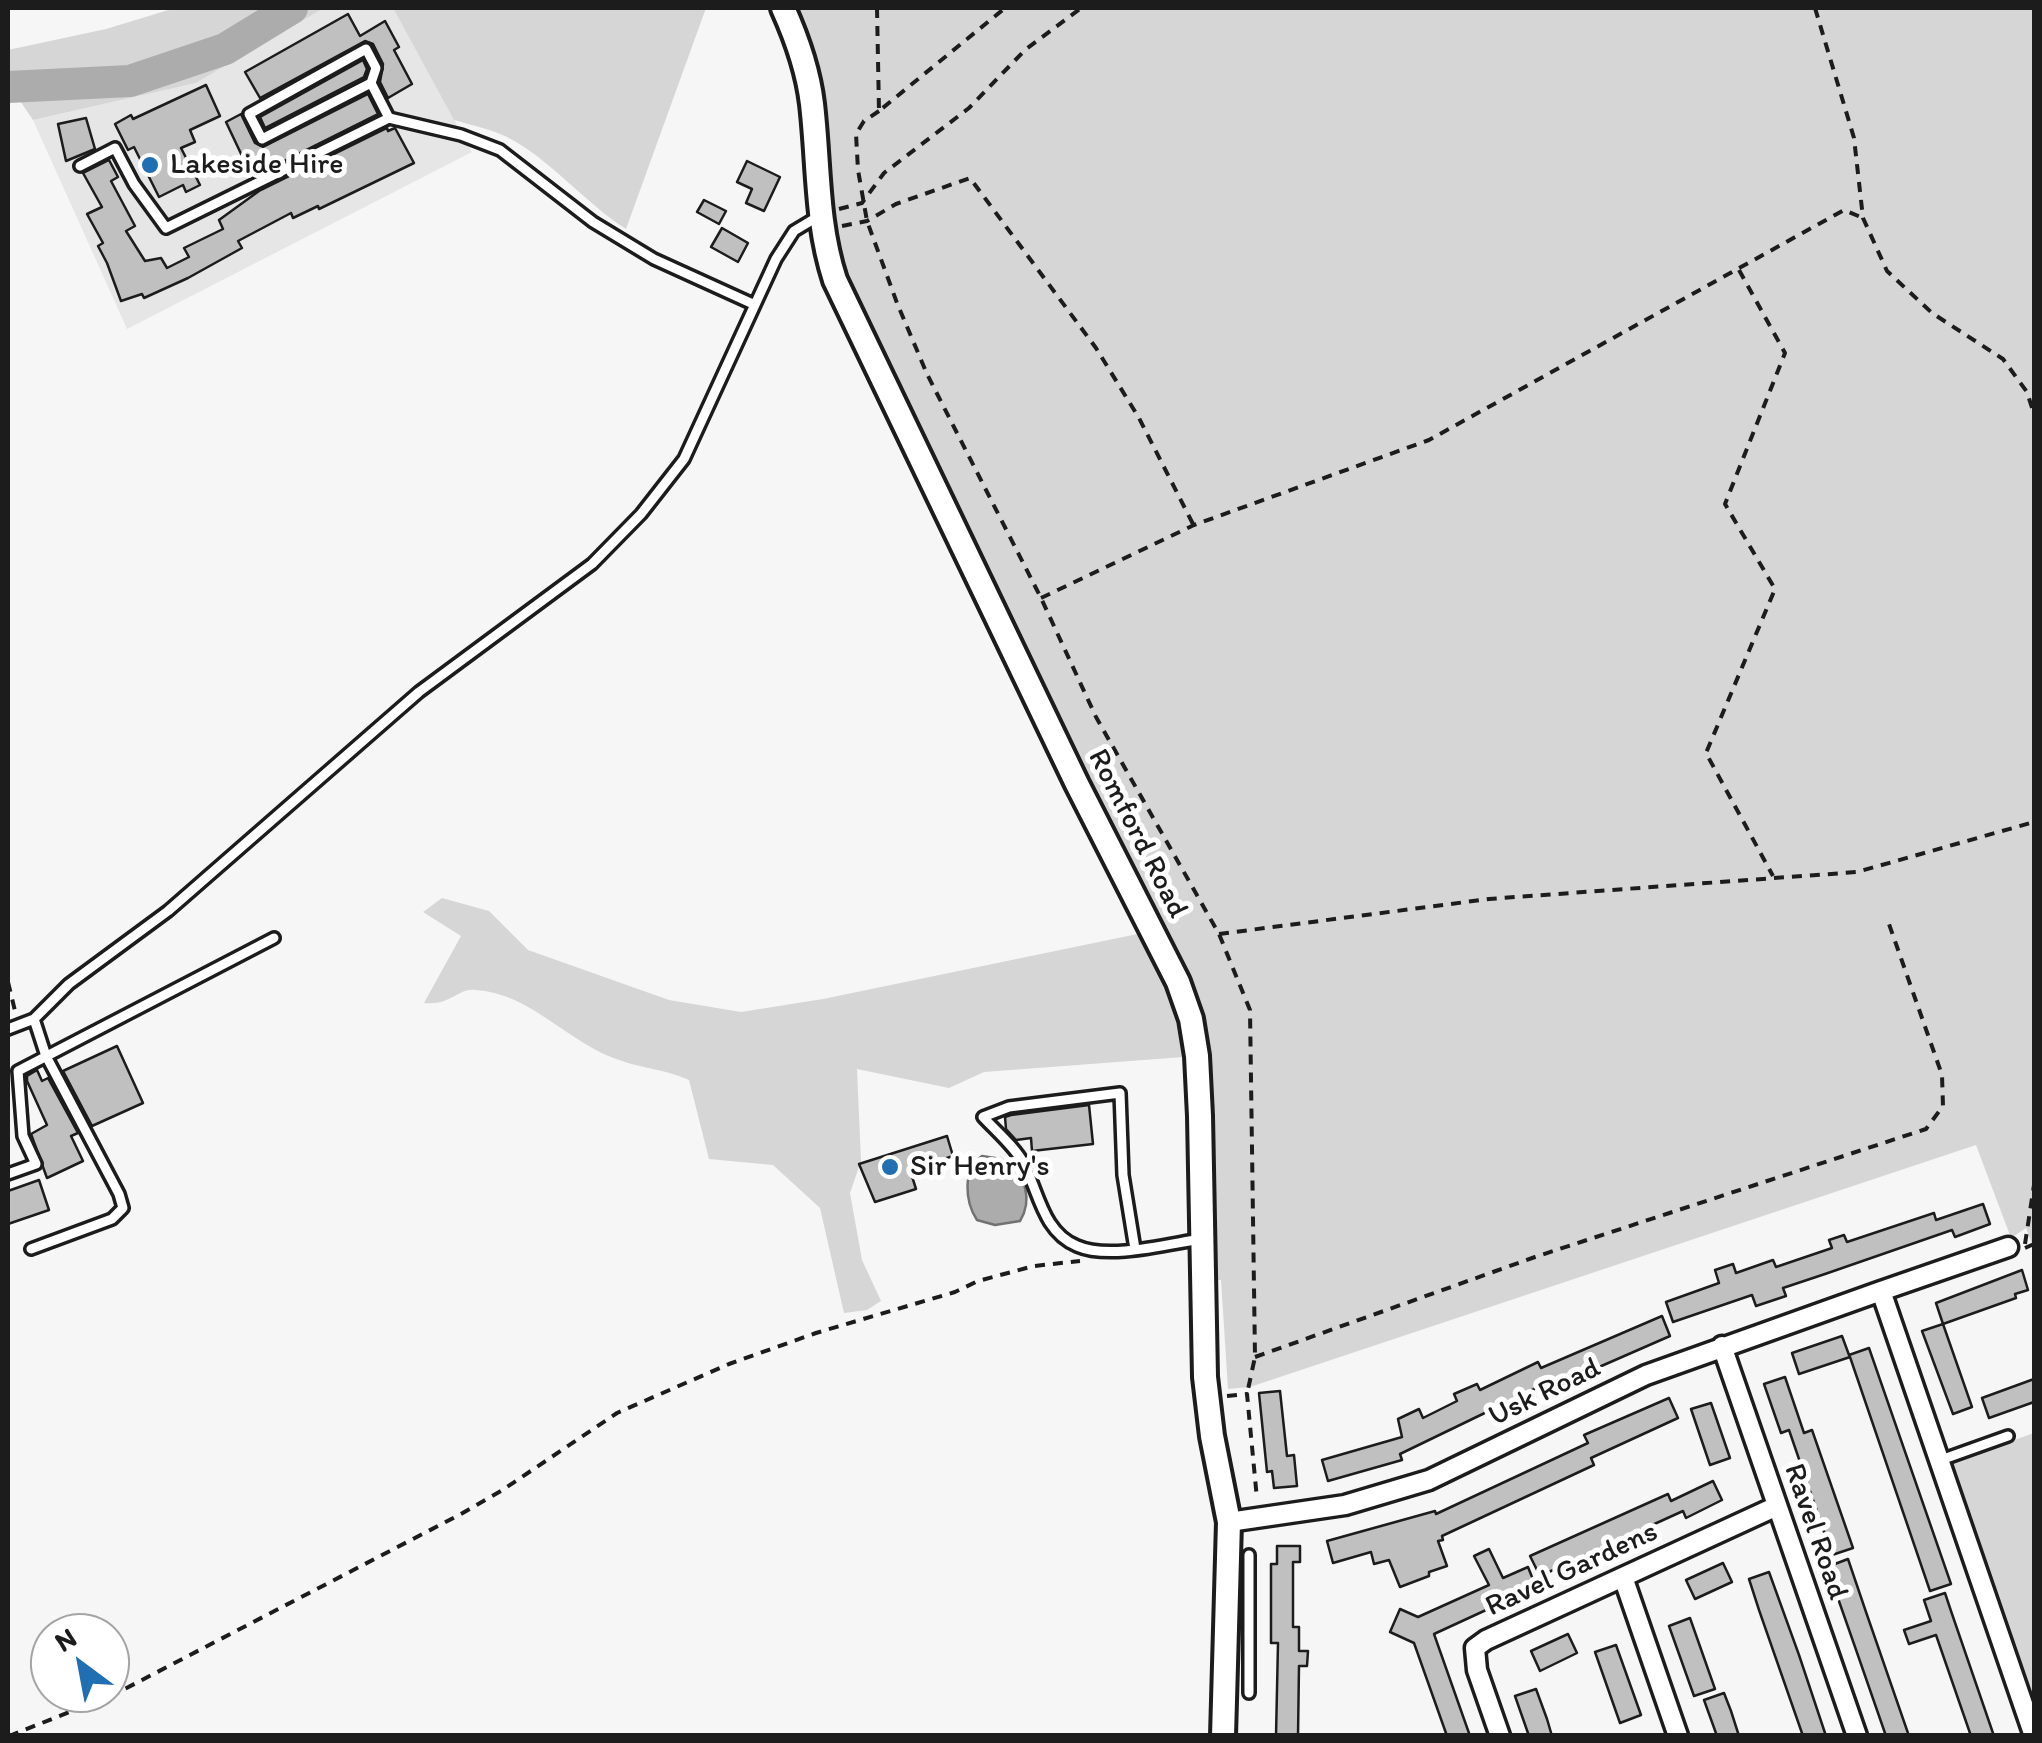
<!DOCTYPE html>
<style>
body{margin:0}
#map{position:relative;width:2042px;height:1743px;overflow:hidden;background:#f6f6f6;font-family:Itim,sans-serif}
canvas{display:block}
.frame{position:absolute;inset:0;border:10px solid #1c1c1c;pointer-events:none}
.north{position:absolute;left:30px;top:1613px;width:100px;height:100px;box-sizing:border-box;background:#fff;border:2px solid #a4a4a4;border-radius:50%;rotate:328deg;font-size:28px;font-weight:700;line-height:40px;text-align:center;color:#1c1c1c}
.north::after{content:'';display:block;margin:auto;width:35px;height:45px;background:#1f6fb2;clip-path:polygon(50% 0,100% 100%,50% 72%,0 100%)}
</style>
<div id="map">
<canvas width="2042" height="1743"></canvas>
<div class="frame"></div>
<div class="north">N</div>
</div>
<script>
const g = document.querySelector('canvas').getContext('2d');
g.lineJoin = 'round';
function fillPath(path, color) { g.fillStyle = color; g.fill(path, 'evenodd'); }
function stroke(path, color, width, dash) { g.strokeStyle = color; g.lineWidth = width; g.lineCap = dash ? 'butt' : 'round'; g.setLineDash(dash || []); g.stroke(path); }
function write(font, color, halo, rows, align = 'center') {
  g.font = font + ' Itim,sans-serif'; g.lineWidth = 10; g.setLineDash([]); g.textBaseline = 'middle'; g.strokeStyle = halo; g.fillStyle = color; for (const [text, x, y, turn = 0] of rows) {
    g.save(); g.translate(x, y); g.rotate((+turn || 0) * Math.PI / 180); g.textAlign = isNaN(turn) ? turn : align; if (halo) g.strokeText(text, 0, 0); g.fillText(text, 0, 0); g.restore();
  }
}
const built = new Path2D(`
 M 324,8 L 393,8 L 472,152 L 127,329 L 33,120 L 196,83 Z`);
const green = new Path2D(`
 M 175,8 L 324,8 L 196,83 L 33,120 L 8,83 L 8,50 L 106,29 Z
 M 393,8 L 706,8 L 626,229 C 585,203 549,158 507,137 C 491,129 471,125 454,120 Z
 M 778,8 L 2034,8 L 2034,1249 L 2026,1228 L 2011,1238 L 1976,1145 L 1250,1387 L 1228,1389 L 1221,1280 L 1202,1281 L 1197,1056 L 984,1072 L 949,1088 L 857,1069 L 861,1161 L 850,1193 L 862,1260 L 881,1301 L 867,1310 L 844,1313 L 820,1208 L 773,1165 L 709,1159 L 689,1080 C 663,1069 646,1069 622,1061 C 569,1045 532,993 475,990 C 458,988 451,1006 424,1003 L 461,936 L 423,912 L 442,898 L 489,911 L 528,950 L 669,1000 L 741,1012 L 823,999 L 1152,931 L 847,310 L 812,104 Z
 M 2034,1433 L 2034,1701 L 1952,1462 Z`);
const water = new Path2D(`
 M 982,1156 L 1008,1160 C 1025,1176 1033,1200 1020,1221 L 995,1225 L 977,1220 C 965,1202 962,1169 982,1156 Z`);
const river = new Path2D(`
 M 8,87 L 130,81 L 225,49 L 292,8`);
const building = new Path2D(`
 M 348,14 L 360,36 L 385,21 L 399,47 L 394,50 L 412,84 L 388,98 L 380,82 L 383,64 L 373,44 L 365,41 L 260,98 L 245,72 Z
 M 363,60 L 367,69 L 364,77 L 265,128 L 260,117 Z
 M 206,85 L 220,116 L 190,130 L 195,142 L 181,148 L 200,185 L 186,192 L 183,185 L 159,197 L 134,147 L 128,150 L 115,124 L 131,115 L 133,119 Z
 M 368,94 L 378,114 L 252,177 L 226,122 L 241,114 L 255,143 L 263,147 Z
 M 86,118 L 95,149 L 66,161 L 58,124 Z
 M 387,128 L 388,131 L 395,128 L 414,163 L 319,209 L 318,206 L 293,218 L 291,213 L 238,241 L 242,248 L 188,278 L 144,298 L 142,294 L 121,301 L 107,263 L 98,246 L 103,243 L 87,214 L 102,207 L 83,173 L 109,160 L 118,177 L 111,181 L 135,226 L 126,231 L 145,261 L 161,258 L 167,268 L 189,257 L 184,248 L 223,229 L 219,220 L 259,191 Z
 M 747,161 L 780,177 L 764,211 L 746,203 L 752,189 L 737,182 Z
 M 704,200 L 726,211 L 719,224 L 697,212 Z
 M 722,228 L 748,243 L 738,262 L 711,247 Z
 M 117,1046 L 143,1103 L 92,1126 L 63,1071 Z
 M 37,1070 L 42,1081 L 48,1078 L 78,1133 L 71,1136 L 83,1161 L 47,1178 L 31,1134 L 47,1125 L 27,1081 L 27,1076 Z
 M 1089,1105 L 1093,1144 L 1032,1151 L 1031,1138 L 1016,1140 L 1006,1129 L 1005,1117 L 1011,1115 Z
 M 947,1136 L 953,1156 L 910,1170 L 916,1189 L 875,1202 L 859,1164 Z
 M 39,1180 L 49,1210 L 8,1224 L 8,1191 Z
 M 1983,1204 L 1990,1224 L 1955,1237 L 1952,1230 L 1825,1274 L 1783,1288 L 1786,1296 L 1756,1306 L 1752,1295 L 1673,1322 L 1666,1302 L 1719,1283 L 1715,1270 L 1733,1264 L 1736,1273 L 1773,1260 L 1776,1267 L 1832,1248 L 1829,1240 L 1844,1235 L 1847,1242 L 1934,1213 L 1936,1220 Z
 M 2022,1270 L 2028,1290 L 2015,1294 L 2016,1298 L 1943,1324 L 1972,1407 L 1953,1414 L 1922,1331 L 1943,1324 L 1936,1303 Z
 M 1662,1316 L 1670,1336 L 1558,1385 L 1555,1379 L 1400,1454 L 1402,1460 L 1328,1481 L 1322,1460 L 1402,1437 L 1398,1419 L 1419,1409 L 1423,1418 L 1457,1401 L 1454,1394 L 1477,1384 L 1480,1390 L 1538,1362 L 1541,1368 Z
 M 1842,1336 L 1849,1355 L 1869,1348 L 1951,1584 L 1930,1591 L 1850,1357 L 1799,1374 L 1792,1353 Z
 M 1785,1377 L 1804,1433 L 1812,1430 L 1853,1548 L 1832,1555 L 1789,1430 L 1781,1433 L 1764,1384 Z
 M 2034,1379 L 2034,1402 L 1989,1418 L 1982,1398 Z
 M 1280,1391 L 1287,1456 L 1294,1455 L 1297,1486 L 1274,1488 L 1272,1471 L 1267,1472 L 1259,1393 Z
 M 1669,1398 L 1678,1418 L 1591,1458 L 1594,1465 L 1442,1536 L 1443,1540 L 1438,1541 L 1447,1566 L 1429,1572 L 1429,1576 L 1400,1587 L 1389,1560 L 1374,1564 L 1371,1552 L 1333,1563 L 1327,1541 L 1435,1511 L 1436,1514 L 1588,1443 L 1584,1435 Z
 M 1711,1403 L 1730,1458 L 1710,1465 L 1691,1409 Z
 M 1713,1481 L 1722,1500 L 1686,1518 L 1683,1511 L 1540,1576 L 1530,1556 L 1668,1494 L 1671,1501 Z
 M 1277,1546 L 1300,1546 L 1300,1562 L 1293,1562 L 1293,1627 L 1299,1627 L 1299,1651 L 1308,1651 L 1307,1666 L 1299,1666 L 1298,1736 L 1276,1736 L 1278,1643 L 1271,1643 L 1271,1564 L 1277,1564 Z
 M 1489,1549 L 1503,1578 L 1528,1567 L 1536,1587 L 1434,1634 L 1470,1736 L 1447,1736 L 1414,1643 L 1390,1632 L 1400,1609 L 1418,1617 L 1489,1585 L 1474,1556 Z
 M 1848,1559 L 1866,1612 L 1909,1736 L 1886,1736 L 1854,1644 L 1827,1567 Z
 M 1723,1563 L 1732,1582 L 1695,1599 L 1686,1580 Z
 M 1769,1572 L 1799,1655 L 1826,1736 L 1803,1736 L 1759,1610 L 1749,1579 Z
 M 1945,1593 L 1951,1611 L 1994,1736 L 1971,1736 L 1936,1635 L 1909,1644 L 1904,1630 L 1931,1621 L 1924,1600 Z
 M 1690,1618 L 1715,1689 L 1694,1696 L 1669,1626 Z
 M 1568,1634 L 1577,1653 L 1540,1671 L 1531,1651 Z
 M 1616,1645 L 1641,1715 L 1620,1723 L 1595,1652 Z
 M 1536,1689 L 1547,1719 L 1552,1736 L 1529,1736 L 1515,1696 Z
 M 1724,1693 L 1731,1711 L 1739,1736 L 1717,1736 L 1704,1700 Z`);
const path = new Path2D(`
 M 877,8 L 879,111 L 1005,8
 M 1815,8 L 1854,138 L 1863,218 L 1887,271 L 1932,313 L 2003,359 L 2027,392 L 2034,414
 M 879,111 L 864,121 L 856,134 L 858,170 L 867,221 L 897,303 L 927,374 L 1041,598 L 1096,717 L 1219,934 L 1250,1010 L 1255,1357 L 1247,1394
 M 839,209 L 862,203 L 884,173 L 969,108 L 1025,50 L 1081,8
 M 842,226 L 867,221 L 896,204 L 970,178 L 1096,348 L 1139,418 L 1193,524
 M 1739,270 L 1785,353 L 1725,504 L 1775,589 L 1706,753 L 1773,876
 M 1041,598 L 1194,525 L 1429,440 L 1844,210 L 1863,218
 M 1219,934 L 1489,899 L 1857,872 L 2034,822
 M 8,982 L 16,1015
 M 2025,1244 L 2034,1185
 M 2025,1248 L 2034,1244
 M 1255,1357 L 1535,1257 L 1926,1129 L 1943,1106 L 1942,1075 L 1889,924
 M 1227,1396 L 1247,1394 L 1257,1499
 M 9,1736 L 115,1694 L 461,1514 L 501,1491 L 617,1413 L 729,1364 L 816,1333 L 955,1292 L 978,1281 L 1034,1266 L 1080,1261`);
const lane = new Path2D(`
 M 371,83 L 376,68 L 366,49 L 249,114 L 262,139 L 371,83 L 389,118
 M 80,166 L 115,148 L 134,184 L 166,228 L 389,118 L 461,135 L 500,150 L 593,222 L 654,259 L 753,304
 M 8,1029 L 34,1019 L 69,984 L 168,911 L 419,692 L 592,564 L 641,514 L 684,459 L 776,259 L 794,231 L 819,216
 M 8,1174 L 36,1164 L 23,1136 L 18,1071 L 274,938
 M 31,1249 L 112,1219 L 123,1208 L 119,1194 L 46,1056 L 34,1019
 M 1135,1249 L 1123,1175 L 1120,1093 L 1009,1107 L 983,1117 C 996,1131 1015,1147 1024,1164 C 1039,1193 1043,1232 1077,1246 C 1109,1260 1168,1244 1201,1239
 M 1938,1461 L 2008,1436
 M 1249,1555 L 1249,1693`);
const street = new Path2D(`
 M 1881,1291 L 2008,1247
 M 1722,1346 L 1857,1736
 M 1229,1522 L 1345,1505 L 1429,1480 L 1646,1375 L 1881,1291 L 2034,1736
 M 1623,1577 L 1678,1736
 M 1500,1736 L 1477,1670 L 1475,1648 L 1486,1640 L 1777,1506`);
const secondary = new Path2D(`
 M 783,8 C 797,39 808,70 812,104 C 819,164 816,222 835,280 L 1077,784 L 1178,982 L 1191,1019 L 1197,1056 L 1200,1116 L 1205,1377 L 1212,1436 L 1229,1522 L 1223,1736`);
const markers = [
 [150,165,10,"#1f6fb2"],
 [890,1167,10,"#1f6fb2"]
];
const poiNames = [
 ["Lakeside Hire",170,165],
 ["Sir Henry's",910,1167]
];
const streetNames = [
 ["Romford Road",1137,834,63],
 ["Usk Road",1545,1393,-26],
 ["Ravel Road",1815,1532,71],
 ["Ravel Gardens",1572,1570,-25]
];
fillPath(built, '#e6e6e6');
fillPath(green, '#d6d6d6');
fillPath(water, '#acacac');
stroke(water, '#727272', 2.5);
stroke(river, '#acacac', 32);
fillPath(building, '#c0c0c0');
stroke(building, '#1c1c1c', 2.5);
stroke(lane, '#1c1c1c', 16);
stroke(street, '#1c1c1c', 25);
stroke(secondary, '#1c1c1c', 30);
stroke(path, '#1c1c1c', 4, [10, 8]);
stroke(lane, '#fff', 9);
stroke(street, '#fff', 18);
stroke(secondary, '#fff', 22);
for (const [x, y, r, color] of markers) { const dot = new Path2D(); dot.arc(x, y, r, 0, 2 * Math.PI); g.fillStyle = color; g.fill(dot); stroke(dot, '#fff', 4); }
write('30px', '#1c1c1c', '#fff', poiNames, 'left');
write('30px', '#1c1c1c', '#fff', streetNames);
</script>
